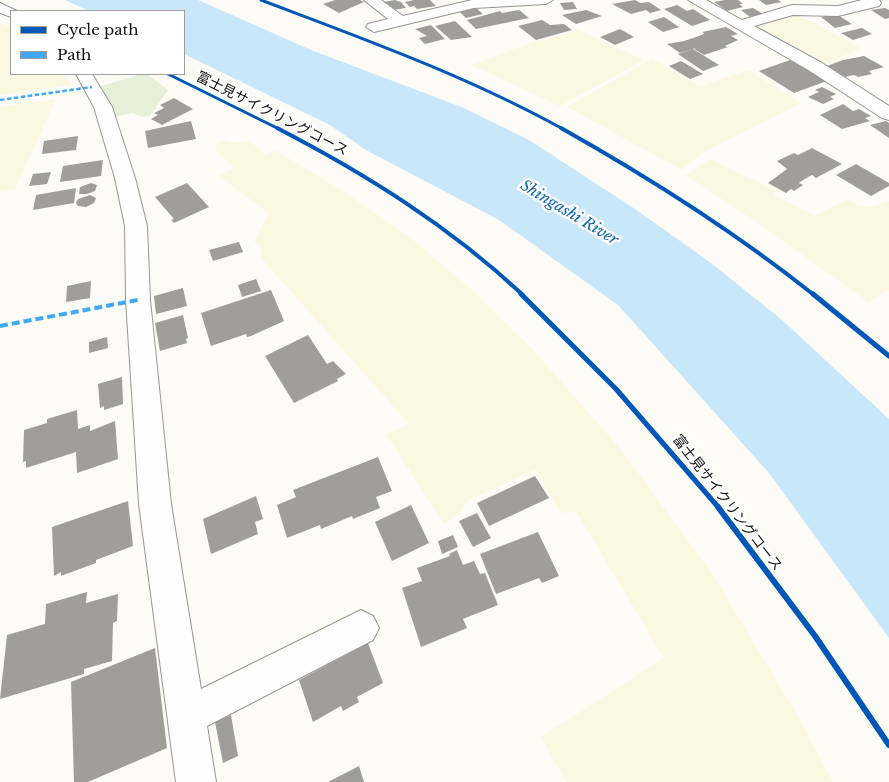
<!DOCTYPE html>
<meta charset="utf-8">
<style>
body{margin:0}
#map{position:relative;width:889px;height:782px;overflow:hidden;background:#fcfbf6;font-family:"Libre Baskerville",serif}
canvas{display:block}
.legend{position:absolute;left:10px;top:10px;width:175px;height:65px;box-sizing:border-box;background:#fff;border:1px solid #9f9f9f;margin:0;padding:6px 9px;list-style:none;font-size:15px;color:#101010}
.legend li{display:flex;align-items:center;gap:10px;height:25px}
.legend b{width:25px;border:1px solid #9f9f9f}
</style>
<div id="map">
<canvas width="889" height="782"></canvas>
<ul class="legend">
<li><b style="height:6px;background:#0057b8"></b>Cycle path</li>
<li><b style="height:6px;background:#3fa9f5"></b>Path</li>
</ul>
</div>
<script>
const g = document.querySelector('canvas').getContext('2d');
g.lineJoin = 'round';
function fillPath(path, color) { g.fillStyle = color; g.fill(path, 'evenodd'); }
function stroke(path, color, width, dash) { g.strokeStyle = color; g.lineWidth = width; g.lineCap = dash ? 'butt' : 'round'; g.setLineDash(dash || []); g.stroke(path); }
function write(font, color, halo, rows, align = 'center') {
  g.font = font + ' "Libre Baskerville","Noto Sans JP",serif'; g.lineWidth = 5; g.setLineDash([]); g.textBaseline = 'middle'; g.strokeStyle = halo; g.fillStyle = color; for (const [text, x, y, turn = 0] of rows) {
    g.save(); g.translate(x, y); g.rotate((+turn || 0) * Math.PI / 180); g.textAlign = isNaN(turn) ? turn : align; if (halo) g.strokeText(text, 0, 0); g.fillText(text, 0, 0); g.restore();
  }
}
const farmland = new Path2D(`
 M 796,14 L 861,48 L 822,66 L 749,26 Z
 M 0,23 L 11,27 L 11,74 L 65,74 L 72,85 L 0,95 Z
 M 578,30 L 644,60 L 560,106 L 471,65 L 534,42 Z
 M 652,59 L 701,86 L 748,70 L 800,103 L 702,153 L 682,170 L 567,107 Z
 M 56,99 L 15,189 L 0,192 L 0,107 Z
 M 224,140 L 232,143 L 248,140 L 266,155 L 275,150 L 346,193 L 408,236 L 470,288 L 536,353 L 622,451 L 713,575 L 798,716 L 833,782 L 566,782 L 541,737 L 664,658 L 576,511 L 561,513 L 535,470 L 466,501 L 462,511 L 444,524 L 386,434 L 409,424 L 262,259 L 261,248 L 254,241 L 269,213 L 218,176 L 234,168 L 215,149 L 216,144 Z
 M 710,159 L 777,191 L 773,195 L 814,216 L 848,199 L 858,205 L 871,207 L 889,201 L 889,290 L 868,302 L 758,223 L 686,175 Z`);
const cemetery = new Path2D(`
 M 141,74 L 147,74 L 168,90 L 150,116 L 143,117 L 132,113 L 115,117 L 101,86 Z`);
const water = new Path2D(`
 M 65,0 L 198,0 L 311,50 L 464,108 L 529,140 L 635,209 L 711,263 L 782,320 L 889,419 L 889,638 L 769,473 L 618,305 L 499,220 L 366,150 L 330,125 L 184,54 L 184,11 L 89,11 Z`);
const building = new Path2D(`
 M 335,0 L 360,0 L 364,2 L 339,13 L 323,4 Z
 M 395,0 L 401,2 L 406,8 L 393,10 L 383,2 Z
 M 414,0 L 430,0 L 436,6 L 417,9 L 414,6 L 410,7 L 405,2 Z
 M 635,0 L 640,3 L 649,2 L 661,10 L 650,13 L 646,10 L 631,14 L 612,4 Z
 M 725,0 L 738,0 L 743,4 L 739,4 L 743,7 L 727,11 L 714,2 Z
 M 759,0 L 778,0 L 782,2 L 766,5 Z
 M 573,2 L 577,9 L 564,10 L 560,3 Z
 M 677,5 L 687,11 L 693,9 L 710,20 L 692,26 L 664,9 Z
 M 476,8 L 483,14 L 466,18 L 459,11 Z
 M 753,8 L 763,14 L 750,17 L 741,10 Z
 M 885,8 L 889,10 L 889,18 L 885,19 L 871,10 Z
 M 519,10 L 529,18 L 476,29 L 467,20 L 500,11 L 502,13 Z
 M 586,10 L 602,16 L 576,24 L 562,15 Z
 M 833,15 L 838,15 L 852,24 L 835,28 L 821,17 Z
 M 664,17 L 679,27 L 663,32 L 648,22 Z
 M 542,20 L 550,25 L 564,24 L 572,30 L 536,40 L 518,26 Z
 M 455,21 L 472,37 L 451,40 L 435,26 Z
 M 431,25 L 445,39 L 425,44 L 419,38 L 427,36 L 415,29 Z
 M 726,27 L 738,34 L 731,36 L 738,40 L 725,46 L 728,47 L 704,55 L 694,49 L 696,48 L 680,53 L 667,44 L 684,41 L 702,35 L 704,33 L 702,32 Z
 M 862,28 L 872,34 L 853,40 L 841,33 Z
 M 620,29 L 634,37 L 615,45 L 600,37 Z
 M 693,49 L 719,65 L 703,71 L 678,54 Z
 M 864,56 L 884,67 L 869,71 L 872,74 L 858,77 L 854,75 L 845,77 L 827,66 L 843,60 Z
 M 790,60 L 827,81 L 794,93 L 759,71 Z
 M 681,61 L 703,74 L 690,79 L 669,66 Z
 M 822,87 L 836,94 L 830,97 L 834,99 L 823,104 L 808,97 L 819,92 L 815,90 Z
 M 174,98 L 193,109 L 162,125 L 151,119 L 158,115 L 154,113 L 164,108 L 160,105 Z
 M 843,104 L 853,111 L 859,109 L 871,116 L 865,118 L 870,121 L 842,129 L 820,115 Z
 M 191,121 L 196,139 L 148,148 L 145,131 Z
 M 886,121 L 889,123 L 889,138 L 870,125 Z
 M 78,136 L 76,150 L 42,154 L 44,141 Z
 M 812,148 L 842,164 L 816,178 L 812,175 L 803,180 L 799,183 L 803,185 L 794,191 L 791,189 L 786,193 L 768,183 L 787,169 L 777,161 L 794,153 L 798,155 Z
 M 103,160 L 101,176 L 60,182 L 63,166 Z
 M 856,164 L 889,183 L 889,186 L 871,196 L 836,175 Z
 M 51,172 L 47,184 L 29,186 L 33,174 Z
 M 91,183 L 97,185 L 95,191 L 87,194 L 79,194 L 80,187 Z
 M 187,183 L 209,207 L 174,223 L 171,220 L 174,219 L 155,197 Z
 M 76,188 L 74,203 L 33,210 L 36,195 Z
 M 90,195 L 96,198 L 94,203 L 86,207 L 78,206 L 76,203 L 78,199 Z
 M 239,242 L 243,252 L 213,261 L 209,250 Z
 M 256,279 L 261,291 L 242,297 L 238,285 Z
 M 91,281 L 90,298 L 66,302 L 67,286 Z
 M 183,288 L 187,306 L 156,314 L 154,296 Z
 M 271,290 L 284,321 L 251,336 L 247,337 L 246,334 L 211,346 L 201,313 Z
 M 183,315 L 188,338 L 186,339 L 187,343 L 160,351 L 155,323 Z
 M 308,335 L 327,364 L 333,361 L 346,374 L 337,379 L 338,381 L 294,403 L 265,356 Z
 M 107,337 L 108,348 L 89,353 L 89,342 Z
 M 122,377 L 123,404 L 104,410 L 104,406 L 100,408 L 98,384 Z
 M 77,410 L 78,429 L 90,425 L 90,431 L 115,421 L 118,459 L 77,473 L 76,452 L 26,468 L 26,461 L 23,462 L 24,430 L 47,423 L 47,419 Z
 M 378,457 L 392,491 L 376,497 L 380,508 L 353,519 L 352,516 L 321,529 L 320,525 L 287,538 L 277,505 L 296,497 L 293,490 Z
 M 535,476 L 549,498 L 489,526 L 477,503 Z
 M 256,496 L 263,519 L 255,522 L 258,534 L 211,554 L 203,519 Z
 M 128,501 L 133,546 L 96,560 L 96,563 L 61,576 L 61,572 L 54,576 L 52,527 Z
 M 411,505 L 429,543 L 392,561 L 375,522 Z
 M 477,513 L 491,538 L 473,547 L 459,521 Z
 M 538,532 L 559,576 L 542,583 L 539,578 L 496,594 L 480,554 Z
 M 453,535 L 458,547 L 442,554 L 438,541 Z
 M 457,550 L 463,565 L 474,561 L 480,574 L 485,573 L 498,605 L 463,619 L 467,628 L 421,647 L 402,588 L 422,581 L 417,568 L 450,556 L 449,554 Z
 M 87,592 L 86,603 L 118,594 L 117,621 L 113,623 L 112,661 L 84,669 L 84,674 L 0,699 L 7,635 L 45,624 L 46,604 Z
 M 368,643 L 383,683 L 357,697 L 359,702 L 343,711 L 341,706 L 313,722 L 299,680 Z
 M 155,648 L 167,748 L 88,782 L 74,782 L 71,682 Z
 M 231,715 L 238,756 L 223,763 L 215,722 Z
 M 359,766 L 364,782 L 328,782 Z`);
const minor = new Path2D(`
 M 364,0 L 381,0 L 403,16 L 472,0 L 553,0 L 546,4 L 474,8 L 374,32 L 366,27 L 368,24 L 388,19 Z
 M 688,0 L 706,0 L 742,20 L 792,5 L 838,6 L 862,0 L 879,0 L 881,3 L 879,6 L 838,16 L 793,15 L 754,26 L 822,63 L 889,106 L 889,120 L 882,118 L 810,71 Z
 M 0,3 L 17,11 L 11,11 L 11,17 L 0,13 Z
 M 76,74 L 92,74 L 112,107 L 135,178 L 147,226 L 150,300 L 171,504 L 201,689 L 361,610 L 373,616 L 379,628 L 373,640 L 207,726 L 216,782 L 176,782 L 139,504 L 126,300 L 125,226 L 115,178 L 94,107 Z`);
const quietFar1 = new Path2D(`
 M 0,100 L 92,87`);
const quiet = new Path2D(`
 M 0,326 L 138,300`);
const cyclewayFar3 = new Path2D(`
 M 261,0 C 364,39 467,76 563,129
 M 168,74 L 279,129`);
const cyclewayFar2 = new Path2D(`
 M 277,128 C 366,174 449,226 523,295
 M 561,128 C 650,178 735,232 814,295`);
const cyclewayFar1 = new Path2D(`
 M 521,294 L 616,389 L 719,508
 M 813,294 L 889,356`);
const cycleway = new Path2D(`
 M 718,507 L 815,636 L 889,745`);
const streetNames = [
 ["富士見サイクリングコース",272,114,27],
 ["富士見サイクリングコース",727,503,52]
];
const waterNames = [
 ["Shingashi River",569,213,31]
];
fillPath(farmland, '#faf8e1');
fillPath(cemetery, '#e8efd9');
fillPath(water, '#c9e7fa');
fillPath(building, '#a09e9b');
stroke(minor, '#969694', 2);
fillPath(minor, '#fffefe');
stroke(quietFar1, '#3fa9f5', 2.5, [4.5, 2.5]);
stroke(quiet, '#3fa9f5', 4, [8, 4]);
stroke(cyclewayFar3, '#0057b8', 3);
stroke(cyclewayFar2, '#0057b8', 4);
stroke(cyclewayFar1, '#0057b8', 5);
stroke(cycleway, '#0057b8', 6);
write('14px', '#101010', '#fff', streetNames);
write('italic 15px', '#0d64af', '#fff', waterNames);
</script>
